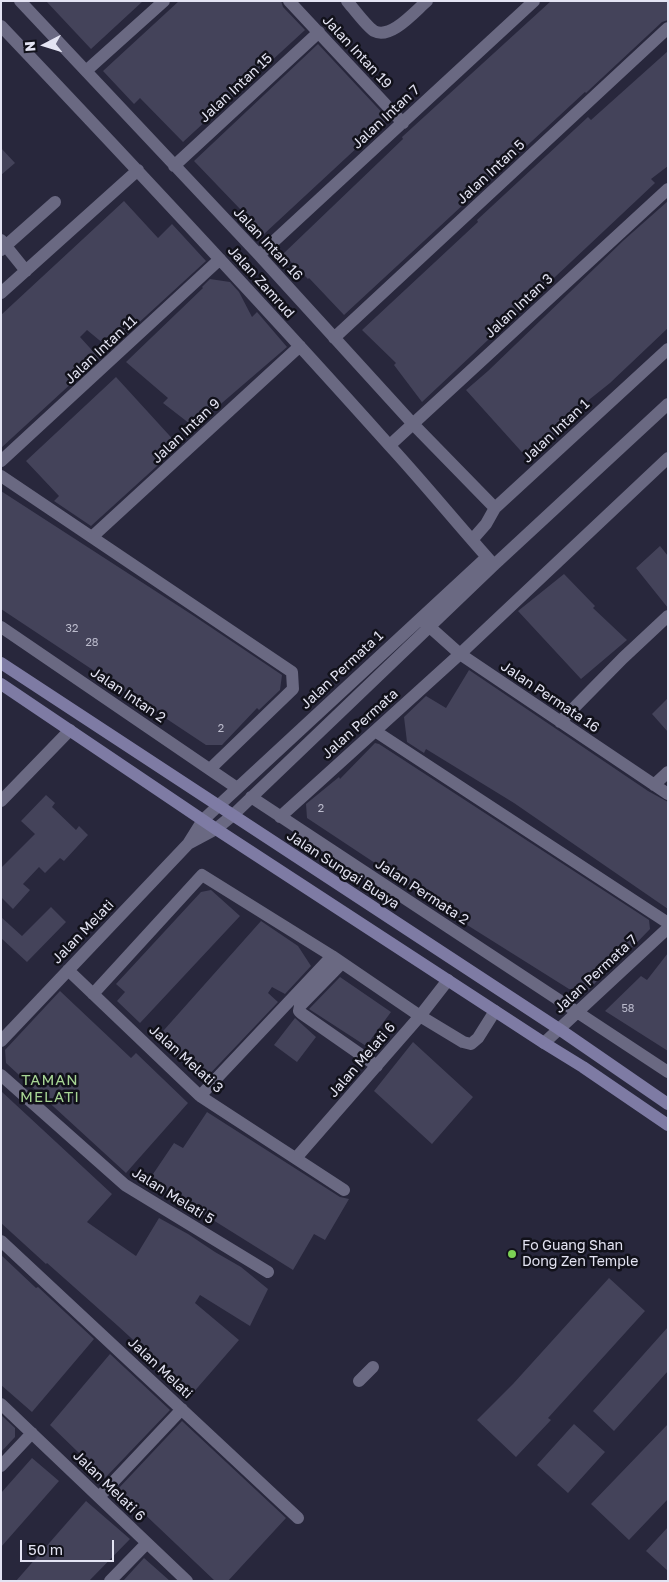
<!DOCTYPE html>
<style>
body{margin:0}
#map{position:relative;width:669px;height:1582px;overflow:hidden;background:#28273c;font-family:"Golos Text",sans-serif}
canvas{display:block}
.frame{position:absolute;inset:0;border:2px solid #e4e4f3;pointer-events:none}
.north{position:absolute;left:20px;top:20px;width:50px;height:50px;-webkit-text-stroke:4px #11111a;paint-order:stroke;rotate:265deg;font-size:14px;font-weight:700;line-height:20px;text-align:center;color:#e4e4f3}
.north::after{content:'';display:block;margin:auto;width:18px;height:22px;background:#e4e4f3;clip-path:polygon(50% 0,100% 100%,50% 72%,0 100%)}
.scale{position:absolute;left:20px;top:1540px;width:94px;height:22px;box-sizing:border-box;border:2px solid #e4e4f3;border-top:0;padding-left:6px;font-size:15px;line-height:18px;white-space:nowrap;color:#e4e4f3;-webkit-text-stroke:4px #11111a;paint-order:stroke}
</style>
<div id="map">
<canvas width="669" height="1582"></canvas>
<div class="frame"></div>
<div class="north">N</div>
<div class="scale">50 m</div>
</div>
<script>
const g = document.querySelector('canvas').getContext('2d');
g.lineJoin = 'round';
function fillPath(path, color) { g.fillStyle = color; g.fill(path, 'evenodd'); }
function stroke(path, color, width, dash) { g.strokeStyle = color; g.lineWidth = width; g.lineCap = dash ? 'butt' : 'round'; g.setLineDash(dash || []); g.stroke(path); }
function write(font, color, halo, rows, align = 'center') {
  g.font = font + ' "Golos Text",sans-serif'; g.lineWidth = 5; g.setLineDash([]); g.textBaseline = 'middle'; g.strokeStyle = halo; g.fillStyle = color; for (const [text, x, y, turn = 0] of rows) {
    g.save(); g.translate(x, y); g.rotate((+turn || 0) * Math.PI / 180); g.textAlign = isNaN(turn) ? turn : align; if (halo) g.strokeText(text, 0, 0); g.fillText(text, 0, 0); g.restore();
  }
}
const building = new Path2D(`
 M 46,1 L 143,1 L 91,49 Z
 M 179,1 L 281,1 L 283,7 L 305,30 L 183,142 L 140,98 L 134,104 L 103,71 Z
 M 551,1 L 668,1 L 668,20 L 662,22 L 588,91 L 586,93 L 585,92 L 344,315 L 309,278 L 308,279 L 283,254 L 403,139 L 402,137 Z
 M 318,44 L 388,119 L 264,234 L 194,161 Z
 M 668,51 L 668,166 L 651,179 L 655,183 L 422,402 L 394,365 L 396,363 L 362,330 L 478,222 L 477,220 L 588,117 L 591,120 Z
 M 1,148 L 15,163 L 1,175 Z
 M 124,201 L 158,238 L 172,224 L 206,261 L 110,349 L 87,330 L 80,337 L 99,358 L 1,448 L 1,315 Z
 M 668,201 L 668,328 L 610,383 L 590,399 L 529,460 L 466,390 L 488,371 L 624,240 Z
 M 210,279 L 230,282 L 239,292 L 252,317 L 257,312 L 287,347 L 194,427 L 163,403 L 168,398 L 126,362 L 203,288 L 202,287 Z
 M 116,377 L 179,446 L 91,526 L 54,501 L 59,496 L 26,461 Z
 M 1,491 L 194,616 L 282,675 L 280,690 L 259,710 L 257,708 L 222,745 L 206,745 L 1,609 Z
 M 660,546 L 668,556 L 668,608 L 636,568 Z
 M 564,574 L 595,606 L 593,608 L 627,640 L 581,679 L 518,611 Z
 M 469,670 L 648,791 L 668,802 L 668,909 L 514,803 L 426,749 L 424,753 L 407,742 L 404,717 L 426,696 L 446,708 Z
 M 668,698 L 668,732 L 652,714 Z
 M 375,743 L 379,744 L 649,920 L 650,929 L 621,959 L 618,957 L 588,991 L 569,989 L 448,913 L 449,912 L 307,818 L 306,804 L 339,777 L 340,779 Z
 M 46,795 L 55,803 L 52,807 L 76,830 L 79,826 L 88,835 L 64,861 L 60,858 L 45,873 L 39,867 L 23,884 L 30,890 L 13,909 L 1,897 L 1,868 L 35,834 L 21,821 Z
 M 211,890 L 240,916 L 140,1023 L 117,1001 L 125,992 L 116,984 L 201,892 Z
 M 51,907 L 66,922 L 27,962 L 1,938 L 1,917 L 22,936 Z
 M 261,921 L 298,946 L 311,966 L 285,994 L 272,987 L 268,993 L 278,1002 L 203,1081 L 156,1039 Z
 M 668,953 L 668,1051 L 605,1011 L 641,976 L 647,980 Z
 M 340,977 L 391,1012 L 366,1046 L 309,1009 Z
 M 60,991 L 131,1058 L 136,1053 L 188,1103 L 126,1173 L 6,1063 L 5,1050 Z
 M 295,1018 L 316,1037 L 297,1062 L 274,1045 Z
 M 413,1042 L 473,1097 L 432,1144 L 374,1091 Z
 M 1,1091 L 112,1194 L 87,1222 L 136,1256 L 159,1218 L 188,1234 L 215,1252 L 241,1267 L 268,1289 L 250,1326 L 200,1295 L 195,1303 L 239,1340 L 192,1394 L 118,1326 L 47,1263 L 46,1264 L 1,1223 Z
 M 207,1112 L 340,1197 L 349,1199 L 325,1240 L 314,1234 L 293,1270 L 149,1180 L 174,1143 L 183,1148 Z
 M 1,1255 L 36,1288 L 38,1287 L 94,1339 L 32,1412 L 1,1385 Z
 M 609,1278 L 645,1311 L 548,1418 L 551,1420 L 516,1457 L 477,1420 L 513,1384 Z
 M 668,1327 L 668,1371 L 614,1431 L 593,1411 Z
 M 110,1354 L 170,1410 L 105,1478 L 50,1425 Z
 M 1,1415 L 15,1428 L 15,1437 L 1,1452 Z
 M 182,1421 L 286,1518 L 228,1581 L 215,1581 L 118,1489 Z
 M 574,1424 L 605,1452 L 568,1493 L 537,1465 Z
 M 668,1424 L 668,1499 L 629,1540 L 591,1504 Z
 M 32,1458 L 59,1481 L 1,1547 L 1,1493 Z
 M 86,1501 L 130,1539 L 89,1581 L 16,1581 Z
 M 668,1527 L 668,1571 L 646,1551 Z
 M 144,1558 L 170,1581 L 123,1581 Z`);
const street = new Path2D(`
 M 20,1 L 259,255 L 413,424 L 495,508
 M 289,1 L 403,123
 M 347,1 C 353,8 367,27 374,31 C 391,40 415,11 427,1
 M 1,26 C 132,164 262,303 389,445 C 425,484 458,525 494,565
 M 86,71 L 164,1
 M 174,166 L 319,32
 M 1,240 L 26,271
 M 1,250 L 55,202
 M 259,255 L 534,1
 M 1,293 L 138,170
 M 334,338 L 668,28
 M 390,445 L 668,189
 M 1,461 L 220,259
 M 1,476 L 292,672 L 293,689 L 210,769
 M 92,537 L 300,346
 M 472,540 L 486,524 L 495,508 L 668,349
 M 423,621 L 460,654 L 668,794
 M 1,627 L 237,788
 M 560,722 L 623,658 L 668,616
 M 375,731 L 668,923
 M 654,785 L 668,772
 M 251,797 L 668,1072
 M 1,801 L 70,730
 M 280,817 L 460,654 L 668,458
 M 188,844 L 216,829 L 233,815 L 494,565 L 668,404
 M 342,963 L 300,1006 L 299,1011 L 301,1013 L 377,1066
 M 68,970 L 200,1096 L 344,1190
 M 93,994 L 202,875 L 332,956 L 420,1016 L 463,1042 L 471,1044 L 478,1038 L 495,1011
 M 1,1041 L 188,844 L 203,820 L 487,557
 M 544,1043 L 668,928
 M 1,1075 L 125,1185 L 268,1272
 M 200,1096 L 332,956
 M 296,1158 L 420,1016 L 448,980
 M 1,1241 L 298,1518
 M 359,1381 L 373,1367
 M 1,1404 L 187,1581
 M 1,1466 L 32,1433
 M 99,1497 L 182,1409
 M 110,1581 L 147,1543`);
const secondary = new Path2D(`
 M 1,663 L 559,1029 L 668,1104
 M 1,684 L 216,829 L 544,1043 L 583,1067 L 668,1125`);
const markers = [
 [512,1254,5,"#7cd154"]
];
const numberNames = [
 ["32",72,629],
 ["28",92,643],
 ["2",221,729],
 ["2",321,809],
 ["58",628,1009]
];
const streetNames = [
 ["Jalan Intan 19",357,52,47],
 ["Jalan Intan 15",236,88,-43],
 ["Jalan Intan 7",386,117,-43],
 ["Jalan Intan 5",491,172,-43],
 ["Jalan Intan 16",268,244,47],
 ["Jalan Zamrud",261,282,48],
 ["Jalan Intan 3",519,306,-43],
 ["Jalan Intan 11",101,350,-43],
 ["Jalan Intan 9",186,431,-43],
 ["Jalan Intan 1",556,431,-43],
 ["Jalan Permata 1",342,670,-43],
 ["Jalan Intan 2",128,695,34],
 ["Jalan Permata 16",550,697,34],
 ["Jalan Permata",360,724,-42],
 ["Jalan Sungai Buaya",343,870,33],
 ["Jalan Permata 2",422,892,33],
 ["Jalan Melati",83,932,-46],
 ["Jalan Permata 7",596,974,-43],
 ["Jalan Melati 3",186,1059,42],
 ["Jalan Melati 6",362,1060,-49],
 ["Jalan Melati 5",173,1196,32],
 ["Jalan Melati",160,1368,43],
 ["Jalan Melati 6",109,1486,44]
];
const poiNames = [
 ["Fo Guang Shan",522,1246],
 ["Dong Zen Temple",522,1262]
];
const neighbourhoodNames = [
 ["TAMAN",50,1080],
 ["MELATI",50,1097]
];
fillPath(building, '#44435a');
stroke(street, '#6a6982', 12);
stroke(secondary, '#7e7ba4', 12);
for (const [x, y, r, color] of markers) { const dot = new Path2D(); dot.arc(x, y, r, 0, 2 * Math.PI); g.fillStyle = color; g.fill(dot); stroke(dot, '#11111a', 2); }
write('11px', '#bcbccd', null, numberNames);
write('14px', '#e4e4f3', '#11111a', streetNames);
write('14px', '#e4e4f3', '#11111a', poiNames, 'left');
g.letterSpacing = '1px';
write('15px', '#a7d594', '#11111a', neighbourhoodNames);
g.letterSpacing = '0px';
</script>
